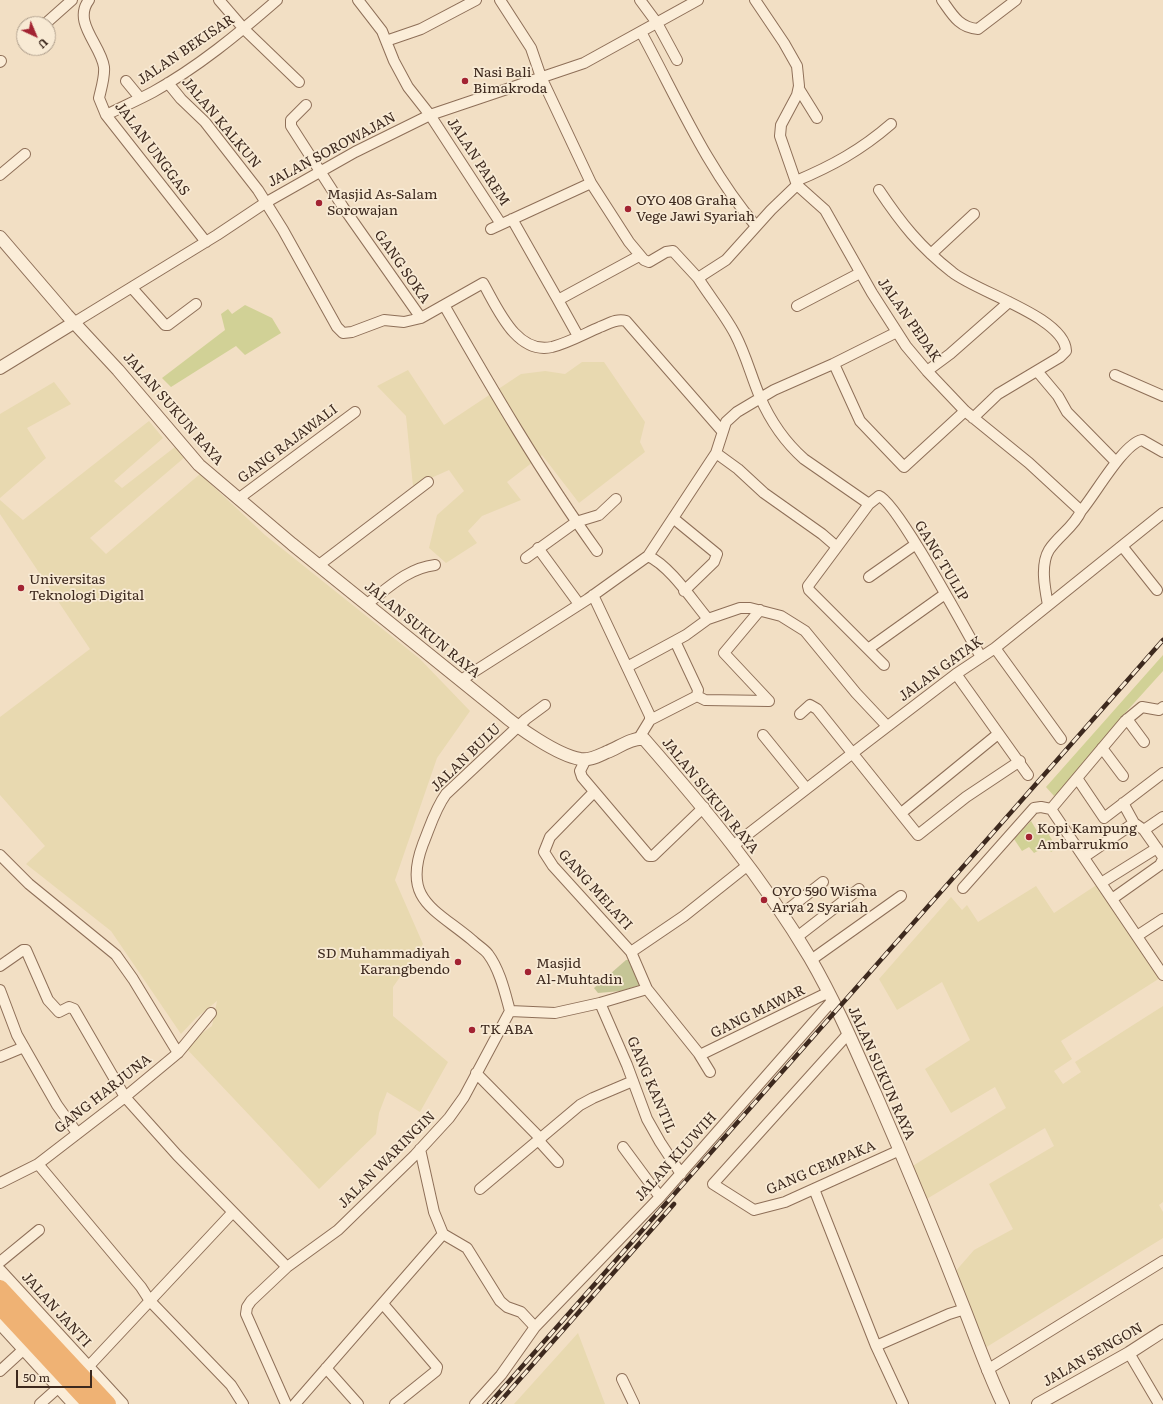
<!DOCTYPE html>
<style>
body{margin:0}
#map{position:relative;width:1163px;height:1404px;overflow:hidden;background:#f2dfc4;font-family:Literata,serif}
canvas{display:block}
.north{position:absolute;left:16px;top:16px;width:40px;height:40px;box-sizing:border-box;background:#f8ead4;border:1px solid #ad9d8b;border-radius:50%;rotate:136deg;font-size:11px;font-weight:700;line-height:16px;text-align:center;color:#3d291e}
.north::after{content:'';display:block;margin:auto;width:14px;height:18px;background:#a22332;clip-path:polygon(50% 0,100% 100%,50% 72%,0 100%)}
.scale{position:absolute;left:16px;top:1370px;width:76px;height:18px;box-sizing:border-box;border:2px solid #3d291e;border-top:0;padding-left:5px;font-size:12px;line-height:14px;white-space:nowrap;color:#3d291e;-webkit-text-stroke:3px #f8ead4;paint-order:stroke}
</style>
<div id="map">
<canvas width="1163" height="1404"></canvas>
<div class="north">U</div>
<div class="scale">50 m</div>
</div>
<script>
const g = document.querySelector('canvas').getContext('2d');
g.lineJoin = 'round';
function fillPath(path, color) { g.fillStyle = color; g.fill(path, 'evenodd'); }
function stroke(path, color, width, dash) { g.strokeStyle = color; g.lineWidth = width; g.lineCap = dash ? 'butt' : 'round'; g.setLineDash(dash || []); g.stroke(path); }
function write(font, color, halo, rows, align = 'center') {
  g.font = font + ' Literata,serif'; g.lineWidth = 3.5; g.setLineDash([]); g.textBaseline = 'middle'; g.strokeStyle = halo; g.fillStyle = color; for (const [text, x, y, turn = 0] of rows) {
    g.save(); g.translate(x, y); g.rotate((+turn || 0) * Math.PI / 180); g.textAlign = isNaN(turn) ? turn : align; if (halo) g.strokeText(text, 0, 0); g.fillText(text, 0, 0); g.restore();
  }
}
const farmland = new Path2D(`
 M 582,362 L 604,362 L 645,422 L 640,442 L 645,452 L 579,503 L 542,455 L 507,482 L 521,500 L 482,516 L 468,531 L 477,543 L 446,563 L 429,548 L 437,515 L 464,491 L 449,470 L 413,486 L 406,416 L 377,386 L 408,370 L 444,425 L 521,374 L 545,371 L 565,374 Z
 M 54,382 L 71,404 L 27,428 L 46,458 L 0,498 L 0,414 Z
 M 149,421 L 163,438 L 114,481 L 122,488 L 175,447 L 185,457 L 90,538 L 106,554 L 200,474 L 265,535 L 420,659 L 470,711 L 437,758 L 395,880 L 423,944 L 393,987 L 393,1016 L 448,1062 L 420,1112 L 387,1092 L 379,1113 L 376,1134 L 319,1189 L 184,1046 L 212,1026 L 217,1001 L 196,1018 L 181,1034 L 111,931 L 26,864 L 45,846 L 0,795 L 0,717 L 90,649 L 0,514 L 0,500 L 23,520 Z
 M 1098,884 L 1160,978 L 1061,1041 L 1072,1059 L 1054,1071 L 1063,1084 L 1081,1072 L 1075,1062 L 1163,1006 L 1163,1202 L 1159,1205 L 1163,1212 L 1163,1238 L 985,1348 L 954,1273 L 974,1250 L 1013,1229 L 989,1184 L 1054,1146 L 1045,1128 L 925,1200 L 911,1167 L 1006,1108 L 995,1087 L 951,1113 L 925,1069 L 970,1040 L 942,982 L 897,1010 L 879,979 L 951,897 L 962,910 L 967,905 L 978,922 L 1036,886 L 1054,913 Z
 M 578,1333 L 605,1404 L 514,1404 Z`);
const green = new Path2D(`
 M 245,305 L 272,318 L 281,333 L 245,355 L 236,346 L 171,387 L 162,378 L 225,330 L 221,314 L 228,309 L 232,314 Z
 M 1163,655 L 1163,671 L 1125,713 L 1062,790 L 1054,796 L 1046,787 Z
 M 1031,821 L 1037,831 L 1042,827 L 1045,831 L 1048,829 L 1051,833 L 1049,835 L 1057,848 L 1051,852 L 1047,846 L 1034,853 L 1029,847 L 1022,851 L 1014,839 Z`);
const cemetery = new Path2D(`
 M 632,959 L 643,984 L 621,991 L 598,993 L 594,988 L 626,960 Z`);
const minor = new Path2D(`
 M 89,0 C 72,22 101,45 104,67 C 105,77 101,89 99,98 L 106,115 L 206,242
 M 219,0 L 244,29 L 299,82
 M 358,0 L 382,31 L 394,61 L 408,87 L 430,115 L 501,224
 M 500,0 L 531,48 L 541,77 L 591,183 L 629,242 L 644,260 L 649,262 L 666,252 L 673,251 L 698,278 L 726,260 L 771,210 L 797,185
 M 640,0 L 657,23 L 677,60
 M 755,0 L 784,43 L 797,66 L 799,86 L 797,95 L 781,125 L 780,136 L 797,185 L 825,210 L 872,293 L 906,346 L 927,371 L 965,411 L 1029,463 L 1081,511 C 1095,495 1123,444 1142,440 L 1163,452
 M 942,0 C 952,14 959,28 978,29 L 1016,0
 M 45,24 L 72,0
 M 641,32 C 677,98 707,169 756,226
 M 386,41 L 421,29 L 476,0
 M 0,62 L 1,61
 M 126,81 L 140,98
 M 168,83 L 181,99 L 205,122 L 258,190 L 283,230 L 337,327 L 343,333 L 352,332 L 384,320 L 404,322 L 421,318 L 483,283 C 497,307 516,355 552,347 C 568,343 584,334 600,327 C 608,324 617,318 626,321 L 722,431
 M 799,89 L 817,118
 M 306,105 L 291,120 L 291,126 L 343,207 L 421,318
 M 106,115 C 122,107 138,100 153,92 C 198,67 238,34 277,0
 M 0,175 L 25,154
 M 796,181 C 832,166 861,150 891,124
 M 879,190 C 901,223 920,247 952,272 C 976,292 1065,317 1066,351 L 1060,357 L 998,394 L 973,418
 M 512,219 L 558,300 L 639,256
 M 491,229 L 591,183
 M 931,254 L 974,214
 M 698,278 C 710,297 725,315 735,334 C 746,355 751,376 760,397 C 770,420 786,443 804,459 L 869,504
 M 132,288 L 165,325 L 168,325 L 196,304
 M 558,300 L 578,336
 M 444,305 C 492,389 541,473 597,551
 M 797,306 L 860,273
 M 75,322 L 217,235 L 265,203 L 355,152 L 430,115 L 584,63 L 698,0
 M 834,364 L 860,421 L 904,467 L 965,411
 M 927,371 L 950,354 L 1009,302
 M 1037,371 L 1058,396 L 1067,412 L 1116,462
 M 1115,375 L 1163,396
 M 716,453 L 738,469 L 764,493 L 822,534 L 837,547
 M 238,499 L 355,412
 M 673,518 L 717,554 L 714,562 L 684,591
 M 1122,546 L 1157,590
 M 538,548 L 579,604
 M 648,556 C 670,566 692,600 708,619
 M 526,558 L 576,522 L 599,515 L 616,499
 M 319,565 L 428,482
 M 869,577 L 916,544
 M 593,595 L 650,716 L 650,720 L 639,738
 M 367,604 C 388,588 408,568 435,565
 M 1048,605 C 1045,589 1040,565 1049,550 C 1059,535 1074,527 1081,511
 M 760,610 L 724,653 L 769,701
 M 995,648 L 1061,739
 M 868,649 L 945,594
 M 884,665 L 809,590 L 808,586 L 869,504 L 879,496 C 897,502 967,633 981,657
 M 627,667 L 675,641
 M 956,674 L 1028,775
 M 461,680 L 588,599 L 648,556 L 716,453 L 726,422 L 737,412 L 774,390 L 833,364 L 897,332
 M 697,696 L 705,700 L 769,701
 M 800,714 L 810,705 L 817,709 L 918,835 L 966,797 L 1020,761
 M 1127,719 L 1144,742
 M 650,720 L 697,696 L 698,690 L 675,641 L 686,635 L 708,619 L 740,608 L 750,608 L 781,616 L 805,631 L 856,693 L 887,726
 M 763,735 L 806,788
 M 1102,748 L 1123,776
 M 586,759 L 580,771 L 582,777 L 649,856 L 653,856 L 704,807
 M 1077,778 L 1104,818 L 1163,773
 M 594,792 L 550,837 L 544,852 L 553,866 L 631,952
 M 1123,803 L 1134,823 L 1144,830 L 1163,857
 M 1051,809 L 1125,721 L 1142,707 L 1159,710 L 1163,707
 M 905,810 L 998,734
 M 1144,830 L 1163,817
 M 734,845 L 867,742 L 956,674 L 995,648 L 1163,513
 M 0,855 L 29,884 L 116,955 L 133,979 L 178,1053
 M 1084,857 L 1134,823
 M 1101,883 L 1157,848
 M 963,888 L 1034,808 L 1041,807 L 1051,809 L 1163,975
 M 1112,899 L 1160,865 L 1163,859
 M 782,914 L 823,882
 M 1137,936 L 1163,919
 M 797,937 L 859,889
 M 811,960 L 901,896
 M 0,966 L 23,950 L 26,950 L 48,1000 L 59,1012 L 69,1007 L 74,1009 L 125,1097 L 177,1155 L 287,1267
 M 647,989 L 700,1055 L 827,993
 M 0,990 L 17,1035 L 57,1105 L 77,1133
 M 600,1003 L 627,1065 L 647,1119 L 660,1142 L 681,1174
 M 510,1011 C 505,993 500,970 488,954 C 484,949 477,945 472,940 C 435,909 402,900 423,844 C 430,827 435,809 446,794 L 526,719 L 545,705
 M 848,1034 L 713,1184 L 754,1210 L 785,1202 L 900,1150
 M 699,1054 L 710,1072
 M 0,1057 L 24,1047
 M 476,1073 L 541,1139
 M 539,1141 L 558,1162
 M 623,1147 L 660,1197
 M 420,1149 L 434,1212 L 443,1234 L 467,1248 L 500,1301 L 507,1307 L 521,1312 L 535,1327
 M 38,1164 L 141,1287 L 150,1301 L 231,1385 L 243,1404
 M 0,1183 L 38,1164 L 125,1097 L 178,1053 L 211,1013
 M 480,1189 L 580,1105 L 593,1098 L 633,1081
 M 814,1189 L 876,1346 L 903,1404
 M 0,1262 L 39,1230
 M 383,1304 L 437,1367 L 436,1371 L 395,1404
 M 876,1346 L 949,1314 L 965,1309
 M 1129,1353 L 1159,1404
 M 88,1367 L 233,1212
 M 326,1368 L 358,1404
 M 987,1370 L 1163,1261
 M 0,1371 L 24,1349
 M 622,1379 L 634,1404
 M 40,1404 L 59,1387
 M 286,1404 L 246,1314 L 247,1307 L 251,1301 L 287,1267 L 338,1230 L 415,1155 L 449,1118 L 464,1097 L 510,1011 L 555,1013 L 600,1003 L 647,989 L 631,952 L 684,916 L 748,865
 M 295,1404 L 443,1234
 M 475,1404 L 501,1375 L 535,1327 L 660,1197 L 832,1001`);
const tertiary = new Path2D(`
 M 0,237 L 67,315 L 118,370 L 199,465 L 292,544 L 500,712 C 517,727 557,755 580,759 C 589,761 598,756 607,752 C 618,748 632,737 644,739 C 706,810 762,877 810,958 C 835,1001 855,1048 875,1093 C 906,1164 936,1236 964,1308 C 977,1341 988,1373 1003,1404
 M 0,368 L 75,322
 M 0,1271 L 122,1404
 M 0,1323 L 74,1404
 M 1038,1404 L 1129,1353 L 1163,1331`);
const trunk = new Path2D(`
 M 0,1288 L 108,1404
 M 0,1307 L 90,1404`);
const rail = new Path2D(`
 M 489,1404 L 1163,640
 M 498,1404 L 674,1204`);
const markers = [
 [465,81,4,"#a22332"],
 [319,203,4,"#a22332"],
 [628,209,4,"#a22332"],
 [21,588,4,"#a22332"],
 [1029,837,4,"#a22332"],
 [764,900,4,"#a22332"],
 [458,962,4,"#a22332"],
 [528,972,4,"#a22332"],
 [472,1030,4,"#a22332"]
];
const streetNames = [
 ["JALAN BEKISAR",186,50,-34],
 ["JALAN KALKUN",221,123,50],
 ["JALAN UNGGAS",152,149,53],
 ["JALAN SOROWAJAN",332,150,-28],
 ["JALAN PAREM",478,162,57],
 ["GANG SOKA",402,267,55],
 ["JALAN PEDAK",909,320,55],
 ["JALAN SUKUN RAYA",173,409,49],
 ["GANG RAJAWALI",288,444,-37],
 ["GANG TULIP",941,561,59],
 ["JALAN SUKUN RAYA",422,630,39],
 ["JALAN GATAK",941,669,-36],
 ["JALAN BULU",466,758,-44],
 ["JALAN SUKUN RAYA",710,796,51],
 ["GANG MELATI",595,890,48],
 ["GANG MAWAR",758,1012,-26],
 ["JALAN SUKUN RAYA",881,1073,66],
 ["GANG KANTIL",651,1085,67],
 ["GANG HARJUNA",103,1094,-38],
 ["JALAN KLUWIH",676,1157,-48],
 ["JALAN WARINGIN",387,1160,-45],
 ["GANG CEMPAKA",821,1168,-23],
 ["JALAN JANTI",56,1310,48],
 ["JALAN SENGON",1093,1355,-30]
];
const poiNames = [
 ["Nasi Bali",473,73],
 ["Bimakroda",473,89],
 ["Masjid As-Salam",327,195],
 ["Sorowajan",327,211],
 ["OYO 408 Graha",636,201],
 ["Vege Jawi Syariah",636,217],
 ["Universitas",29,580],
 ["Teknologi Digital",29,596],
 ["Kopi Kampung",1037,829],
 ["Ambarrukmo",1037,845],
 ["OYO 590 Wisma",772,892],
 ["Arya 2 Syariah",772,908],
 ["SD Muhammadiyah",450,954,"right"],
 ["Karangbendo",450,970,"right"],
 ["Masjid",536,964],
 ["Al-Muhtadin",536,980],
 ["TK ABA",480,1030]
];
fillPath(farmland, '#e8d9b0');
fillPath(green, '#d1d196');
fillPath(cemetery, '#c5c596');
stroke(minor, '#8e6f58', 12);
stroke(tertiary, '#8e6f58', 14);
stroke(trunk, '#5c3d2d', 18);
stroke(minor, '#fbedd8', 10);
stroke(tertiary, '#fbedd8', 12);
stroke(trunk, '#efb274', 16);
stroke(rail, '#3d291e', 4.5);
stroke(rail, '#f8ead4', 3, [9]);
for (const [x, y, r, color] of markers) { const dot = new Path2D(); dot.arc(x, y, r, 0, 2 * Math.PI); g.fillStyle = color; g.fill(dot); stroke(dot, '#f8ead4', 1.5); }
write('14px', '#3d291e', '#f8ead4', streetNames);
write('14px', '#3d291e', '#f8ead4', poiNames, 'left');
</script>
